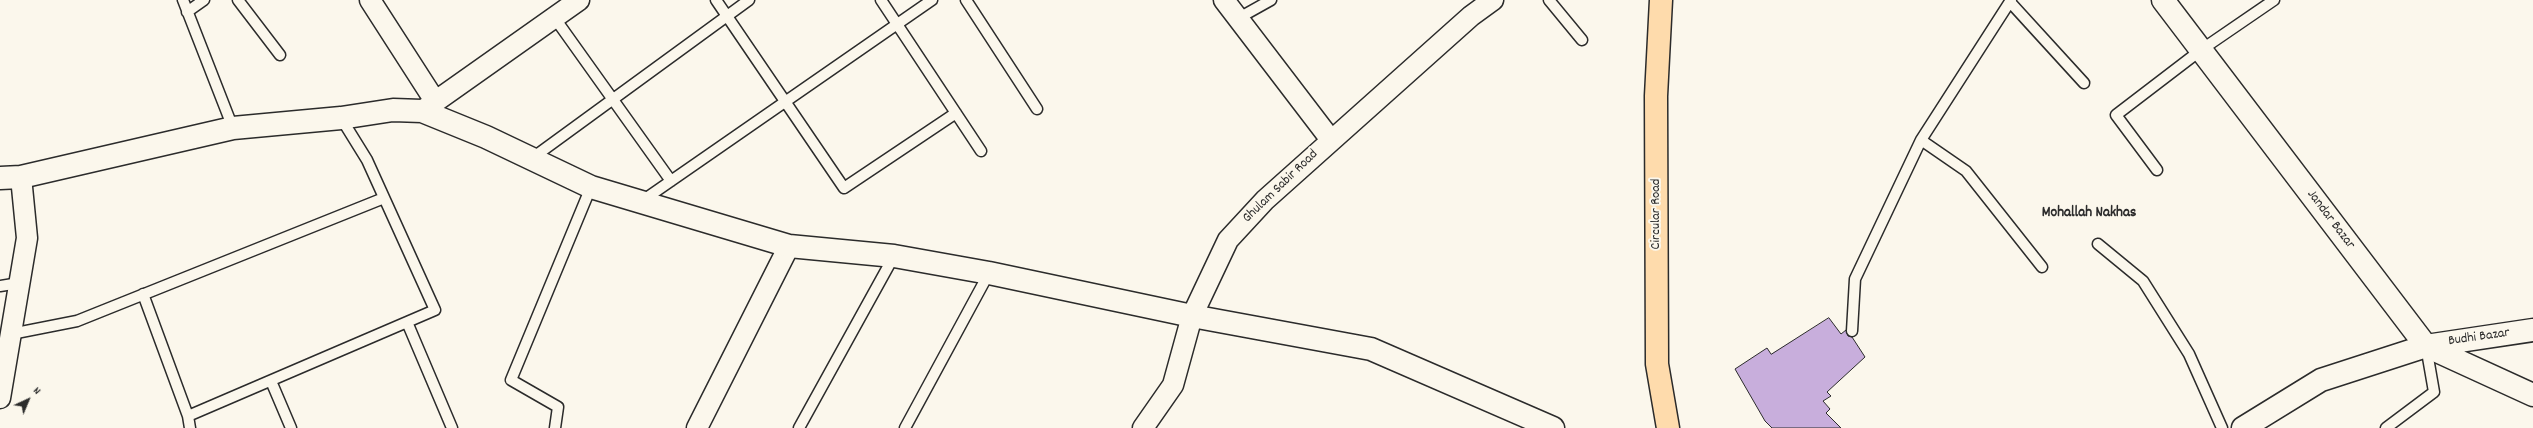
<!DOCTYPE html>
<style>
body{margin:0}
#map{position:relative;width:2533px;height:428px;overflow:hidden;background:#fbf7ec;font-family:Dekko,sans-serif}
canvas{display:block}
.north{position:absolute;left:8px;top:380px;width:40px;height:40px;-webkit-text-stroke:3px #fbf7ec;paint-order:stroke;rotate:44deg;font-size:11px;font-weight:700;line-height:16px;text-align:center;color:#2b2b2b}
.north::after{content:'';display:block;margin:auto;width:14px;height:18px;background:#2b2b2b;clip-path:polygon(50% 0,100% 100%,50% 72%,0 100%)}
</style>
<div id="map">
<canvas width="2533" height="428"></canvas>
<div class="north">N</div>
</div>
<script>
const g = document.querySelector('canvas').getContext('2d');
g.lineJoin = 'round';
function fillPath(path, color) { g.fillStyle = color; g.fill(path, 'evenodd'); }
function stroke(path, color, width, dash) { g.strokeStyle = color; g.lineWidth = width; g.lineCap = dash ? 'butt' : 'round'; g.setLineDash(dash || []); g.stroke(path); }
function write(font, color, halo, rows, align = 'center') {
  g.font = font + ' Dekko,sans-serif'; g.lineWidth = 4; g.setLineDash([]); g.textBaseline = 'middle'; g.strokeStyle = halo; g.fillStyle = color; for (const [text, x, y, turn = 0] of rows) {
    g.save(); g.translate(x, y); g.rotate((+turn || 0) * Math.PI / 180); g.textAlign = isNaN(turn) ? turn : align; if (halo) g.strokeText(text, 0, 0); g.fillText(text, 0, 0); g.restore();
  }
}
const building = new Path2D(`
 M 1829,318 L 1841,334 L 1846,330 L 1848,336 L 1852,337 L 1865,357 L 1827,392 L 1831,396 L 1823,401 L 1830,409 L 1826,413 L 1841,428 L 1772,428 L 1765,421 L 1735,369 L 1767,348 L 1771,354 Z`);
const lane = new Path2D(`
 M 183,0 L 233,128
 M 238,0 L 280,55
 M 716,0 L 844,188 L 956,113
 M 881,0 L 981,151
 M 966,0 L 1037,109
 M 1549,0 L 1582,40
 M 2010,2 L 2084,83
 M 187,12 L 204,0
 M 554,17 L 671,181
 M 1237,19 L 1271,0
 M 1921,140 L 1966,171 L 2042,267
 M 531,159 L 749,0
 M 2157,170 L 2116,115 L 2201,50 L 2274,0
 M 642,201 L 932,0
 M 2098,244 L 2143,281 L 2189,354 L 2222,428
 M 0,286 L 19,283
 M 143,294 L 188,416
 M 407,322 L 452,428
 M 1852,331 L 1855,279 L 1921,140 L 2011,0
 M 11,334 L 77,321 L 384,198
 M 271,381 L 291,428
 M 190,428 L 188,416 L 435,310 L 367,160 L 341,118
 M 555,428 L 558,407 L 511,380 L 591,187
 M 799,428 L 894,256
 M 905,428 L 989,273
 M 2386,428 L 2434,392 L 2426,346`);
const street = new Path2D(`
 M 370,0 L 435,101
 M 1224,0 L 1331,140
 M 422,111 L 579,0
 M 0,398 L 27,238 L 21,177
 M 697,428 L 789,246
 M 1143,428 L 1173,385 L 1192,316 L 1228,240 L 1265,200 L 1471,16 L 1493,0`);
const secondary = new Path2D(`
 M 2163,0 L 2426,346 L 2533,395
 M 0,178 L 21,177 L 233,128 L 341,118 L 393,110 L 422,111 L 486,137 L 591,187 L 789,246 L 894,256 L 989,273 L 1192,316 L 1371,349 L 1553,428
 M 2243,428 L 2321,380 L 2426,346 L 2533,330`);
const primary = new Path2D(`
 M 1661,0 L 1656,96 L 1657,364 L 1668,428`);
const streetNames = [
 ["Ghulam Sabir Road",1281,187,-44],
 ["Circular Road",1657,214,-90],
 ["Jandar Bazar",2330,220,53],
 ["Budhi Bazar",2479,338,-8]
];
const neighbourhoodNames = [
 ["Mohallah Nakhas",2089,214]
];
fillPath(building, '#c8aedc');
stroke(building, '#2b2b2b', 1);
stroke(lane, '#2b2b2b', 13);
stroke(street, '#2b2b2b', 23);
stroke(secondary, '#2b2b2b', 25);
stroke(primary, '#2b2b2b', 25);
stroke(lane, '#fbf7ec', 10);
stroke(street, '#fbf7ec', 20);
stroke(secondary, '#fbf7ec', 22);
stroke(primary, '#fedbac', 22);
write('14px', '#2b2b2b', '#fbf7ec', streetNames);
write('bold 15px', '#2b2b2b', '#fbf7ec', neighbourhoodNames);
</script>
